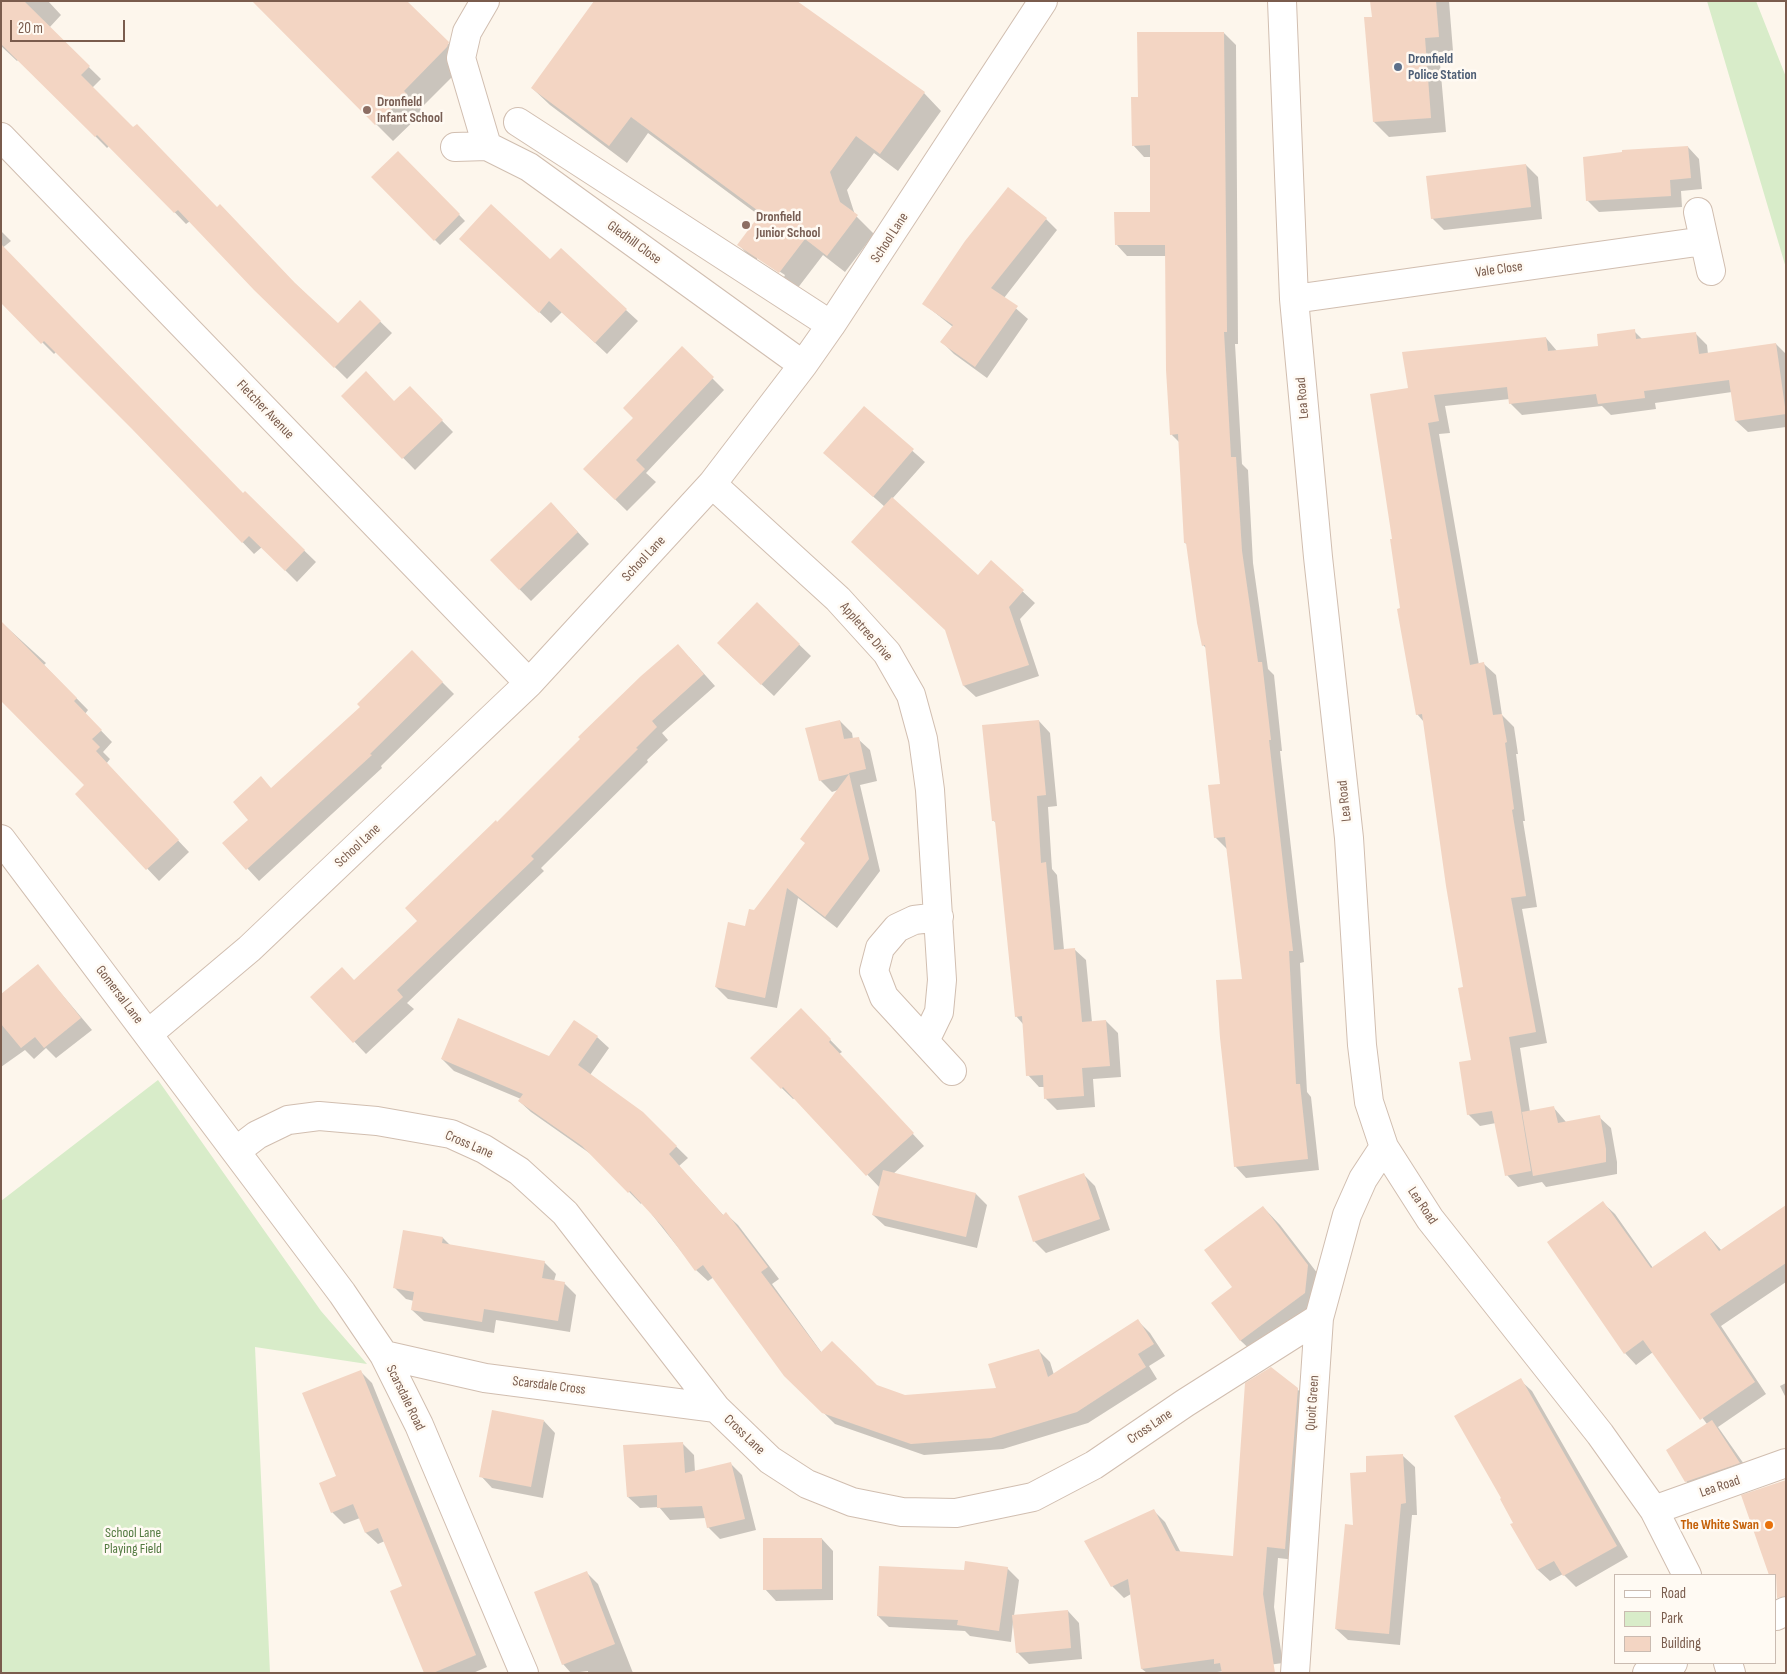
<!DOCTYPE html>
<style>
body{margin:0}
#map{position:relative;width:1787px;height:1674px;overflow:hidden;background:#fdf6ec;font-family:"Sofia Sans Condensed",sans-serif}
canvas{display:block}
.frame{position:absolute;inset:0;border:2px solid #7a5c4d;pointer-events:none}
.legend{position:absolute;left:1614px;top:1574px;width:162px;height:90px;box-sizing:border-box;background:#fffaf3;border:1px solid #cabbb1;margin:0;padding:6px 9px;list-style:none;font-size:15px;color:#7a5c4d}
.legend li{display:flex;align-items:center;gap:10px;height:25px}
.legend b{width:25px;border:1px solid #cabbb1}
.scale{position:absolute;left:10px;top:20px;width:115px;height:22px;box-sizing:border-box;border:2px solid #7a5c4d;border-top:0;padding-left:6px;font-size:15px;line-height:18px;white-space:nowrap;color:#7a5c4d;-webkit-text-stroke:4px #fffaf3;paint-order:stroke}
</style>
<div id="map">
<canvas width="1787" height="1674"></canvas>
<div class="frame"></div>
<ul class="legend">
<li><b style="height:6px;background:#fff"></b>Road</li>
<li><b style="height:14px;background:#d8ecc9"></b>Park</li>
<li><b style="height:14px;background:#f3d5c3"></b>Building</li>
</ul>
<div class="scale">20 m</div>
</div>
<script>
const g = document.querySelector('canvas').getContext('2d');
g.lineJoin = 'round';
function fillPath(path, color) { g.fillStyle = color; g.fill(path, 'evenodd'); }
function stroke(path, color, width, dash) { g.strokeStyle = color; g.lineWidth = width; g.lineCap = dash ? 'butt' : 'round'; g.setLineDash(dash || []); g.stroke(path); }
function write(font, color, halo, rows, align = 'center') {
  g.font = font + ' "Sofia Sans Condensed",sans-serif'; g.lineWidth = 5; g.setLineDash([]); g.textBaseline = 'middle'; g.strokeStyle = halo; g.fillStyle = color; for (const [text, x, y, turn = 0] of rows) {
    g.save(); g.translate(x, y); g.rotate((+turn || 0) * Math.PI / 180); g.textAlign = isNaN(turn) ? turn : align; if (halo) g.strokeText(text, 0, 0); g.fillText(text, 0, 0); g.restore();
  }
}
const green = new Path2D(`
 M 1707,1 L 1756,1 L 1786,77 L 1786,268 Z
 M 158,1080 L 321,1311 L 367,1364 L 255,1347 L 270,1673 L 1,1673 L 1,1201 Z`);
const shadow = new Path2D(`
 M 1,1 L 48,1 L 61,15 L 49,28 L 101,79 L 92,88 L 338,325 L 360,302 L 392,333 L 347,379 L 255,289 L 190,221 L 186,224 L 110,145 L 107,148 L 19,59 L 17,61 L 1,46 Z
 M 253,1 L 405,1 L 466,61 L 464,65 L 420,109 L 423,112 L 393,141 Z
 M 1371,1 L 1449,1 L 1453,51 L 1439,52 L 1446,132 L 1389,137 L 1374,122 L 1374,18 Z
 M 1224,33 L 1236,45 L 1238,344 L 1235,344 L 1242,464 L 1248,470 L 1253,563 L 1268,669 L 1274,675 L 1282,751 L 1280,751 L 1304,962 L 1300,963 L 1307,1092 L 1311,1097 L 1319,1170 L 1246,1178 L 1235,1166 L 1243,980 L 1227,849 L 1215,837 L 1221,785 L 1207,649 L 1203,645 L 1188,545 L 1185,543 L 1180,443 L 1171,434 L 1166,256 L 1127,256 L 1116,244 L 1152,213 L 1152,157 L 1144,157 L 1133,145 L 1139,98 Z
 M 532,88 L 924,93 L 941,111 L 898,171 L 874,153 L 847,190 L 855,215 L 874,234 L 845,272 L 823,255 L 797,289 L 756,263 L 739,245 L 760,216 L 648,133 L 627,163 L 550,105 ZM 757,257 L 785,275 L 784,277 L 757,260 Z
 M 1688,147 L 1699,159 L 1702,189 L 1681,191 L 1682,207 L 1599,212 L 1587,200 Z
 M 398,152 L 465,221 L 440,245 L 372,177 Z
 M 1526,165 L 1538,177 L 1542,219 L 1444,230 L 1432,218 Z
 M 1046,219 L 1057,230 L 1004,298 L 1028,319 L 987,378 L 954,354 L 942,342 L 953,327 L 924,304 Z
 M 1,231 L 11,241 L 1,249 Z
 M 473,250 L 550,260 L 626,310 L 638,321 L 607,354 L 562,312 L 551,323 Z
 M 1,301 L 243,494 L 245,493 L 316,562 L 297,582 L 262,547 L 254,554 L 134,429 L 56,352 L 54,354 Z
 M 1634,331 L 1643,340 L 1695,333 L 1707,345 L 1708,354 L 1776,344 L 1786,354 L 1786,427 L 1748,432 L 1736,421 L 1732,392 L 1655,403 L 1656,409 L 1611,415 L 1602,406 L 1522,415 L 1510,403 L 1510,399 L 1445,406 L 1450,433 L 1439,434 L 1479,665 L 1484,664 L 1496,675 L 1502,715 L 1514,727 L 1518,754 L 1516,754 L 1525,821 L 1523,821 L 1537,907 L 1522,909 L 1547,1043 L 1520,1048 L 1530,1112 L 1554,1108 L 1566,1122 L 1599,1117 L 1611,1128 L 1617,1162 L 1617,1174 L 1546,1187 L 1542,1182 L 1518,1187 L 1507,1175 L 1496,1123 L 1480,1126 L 1468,1114 L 1473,1061 L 1465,988 L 1424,722 L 1417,714 L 1394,540 L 1410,389 L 1546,338 L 1557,351 L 1599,347 Z
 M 682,348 L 724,390 L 646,473 L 656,482 L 627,511 L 584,469 L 635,418 Z
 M 410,388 L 453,432 L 415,470 L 343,396 L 395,402 Z
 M 864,408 L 925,462 L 892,499 L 978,577 L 991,562 L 1035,603 L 1020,619 L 1039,676 L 976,697 L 964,686 L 947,631 L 885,507 L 824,453 Z
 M 562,515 L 589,544 L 531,601 L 491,560 Z
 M 757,604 L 811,656 L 774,696 L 730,655 Z
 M 1,622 L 46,663 L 44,665 L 88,710 L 85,714 L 112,742 L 103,752 L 110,759 L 106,764 L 189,852 L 159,881 L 77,794 L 86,786 Z
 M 412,652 L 454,694 L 381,766 L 382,768 L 259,881 L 224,843 L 250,820 L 271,789 L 361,707 Z
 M 689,657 L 715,686 L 662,733 L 668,740 L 647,760 L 648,762 L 541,868 L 544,871 L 407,1003 L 414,1009 L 366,1054 L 312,997 L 354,981 L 419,921 L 497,824 Z
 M 840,721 L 852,733 L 853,739 L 858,739 L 870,750 L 877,781 L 860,785 L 880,871 L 837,928 L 798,898 L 777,1008 L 728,999 L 716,987 L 746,927 L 755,911 L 806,844 L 838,790 L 832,792 L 820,780 Z
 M 1039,721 L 1050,733 L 1057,806 L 1048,807 L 1052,869 L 1057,875 L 1064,950 L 1074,949 L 1086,960 L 1092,1022 L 1106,1021 L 1118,1033 L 1121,1077 L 1093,1079 L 1095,1107 L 1057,1110 L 1046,1099 L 1045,1087 L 1039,1087 L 1028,1075 L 1023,1024 L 1016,1016 L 997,824 L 993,820 Z
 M 38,966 L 92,1030 L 56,1058 L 46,1048 L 34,1059 L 25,1050 L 1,1067 L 1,995 Z
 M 801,1010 L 842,1052 L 839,1054 L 924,1146 L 893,1174 L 976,1194 L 987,1205 L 977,1248 L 885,1226 L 873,1215 L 880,1188 L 795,1098 L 793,1099 L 751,1058 Z
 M 575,1021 L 597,1037 L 609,1048 L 590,1075 L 642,1113 L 688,1158 L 679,1166 L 724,1216 L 726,1214 L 738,1225 L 779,1279 L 772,1284 L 822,1353 L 877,1386 L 905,1396 L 997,1389 L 1039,1351 L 1050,1362 L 1054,1375 L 1138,1321 L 1150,1333 L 1165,1356 L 1149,1366 L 1157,1379 L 1088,1423 L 1003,1449 L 924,1455 L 835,1424 L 785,1375 L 714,1277 L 708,1281 L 696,1270 L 642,1202 L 641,1204 L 595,1157 L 531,1112 L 519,1101 L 521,1099 L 454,1071 L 442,1059 L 550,1057 Z
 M 1084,1175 L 1095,1186 L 1110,1230 L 1046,1253 L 1034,1241 Z
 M 1603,1203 L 1615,1214 L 1653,1268 L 1705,1232 L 1722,1251 L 1786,1220 L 1786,1282 L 1721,1326 L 1766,1394 L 1718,1427 L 1751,1474 L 1698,1493 L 1686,1481 L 1707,1424 L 1653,1352 L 1636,1365 L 1625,1353 Z
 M 1263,1207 L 1280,1225 L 1325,1283 L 1322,1310 L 1259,1358 L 1241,1341 L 1213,1303 L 1234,1287 Z
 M 404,1232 L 443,1238 L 450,1245 L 544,1262 L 556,1274 L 554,1281 L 564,1283 L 576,1295 L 570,1332 L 496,1320 L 494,1333 L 424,1321 L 412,1310 L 414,1301 L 406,1299 L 395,1288 Z
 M 360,1371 L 372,1383 L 487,1667 L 473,1673 L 425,1673 L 404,1587 L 385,1541 L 378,1544 L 366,1533 L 360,1518 L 344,1524 L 332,1512 Z
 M 1520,1380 L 1532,1391 L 1628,1557 L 1576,1587 L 1563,1574 L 1550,1581 L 1538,1570 L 1512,1525 L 1514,1523 Z
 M 1786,1383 L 1786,1398 L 1780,1386 Z
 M 1297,1389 L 1309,1400 L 1296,1560 L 1278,1558 L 1274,1607 L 1283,1663 L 1210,1673 L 1147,1673 L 1142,1669 L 1131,1594 L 1124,1598 L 1112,1586 L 1153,1510 L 1165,1522 L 1181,1553 L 1234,1557 Z
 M 544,1421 L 555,1433 L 543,1498 L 492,1488 L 481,1476 Z
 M 682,1443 L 694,1455 L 695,1472 L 730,1463 L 742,1475 L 756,1530 L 720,1539 L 708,1527 L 706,1518 L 670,1520 L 659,1507 L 640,1508 L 628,1497 Z
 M 1403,1456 L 1415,1467 L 1417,1515 L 1412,1515 L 1400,1645 L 1348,1640 L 1336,1629 L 1355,1526 L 1368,1473 Z
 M 822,1539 L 833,1551 L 833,1600 L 776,1601 L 765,1589 Z
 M 1007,1568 L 1019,1580 L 1014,1616 L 1068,1611 L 1079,1623 L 1082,1659 L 1029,1664 L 1017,1652 L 1013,1622 L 1011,1642 L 970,1636 L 965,1631 L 889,1627 L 878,1616 Z
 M 587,1573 L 598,1584 L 633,1673 L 588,1673 L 588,1671 L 571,1673 L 563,1664 Z`);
const building = new Path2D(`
 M 1,1 L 24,1 L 90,66 L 81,75 L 133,127 L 137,124 L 217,207 L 220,204 L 295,283 L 338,323 L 360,300 L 381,321 L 334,368 L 254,290 L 178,210 L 174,213 L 97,135 L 95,137 L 1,44 Z
 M 252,1 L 407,1 L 449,42 L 447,47 L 404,91 L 407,94 L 375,125 Z
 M 594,1 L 797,1 L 925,92 L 880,154 L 856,136 L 830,172 L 840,202 L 858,215 L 827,256 L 805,239 L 779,273 L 737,245 L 761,213 L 631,117 L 609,146 L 531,88 Z
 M 1370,1 L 1436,1 L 1439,37 L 1425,38 L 1431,118 L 1373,122 L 1364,17 L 1372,17 Z
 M 1137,32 L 1224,32 L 1227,332 L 1224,332 L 1231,457 L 1236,457 L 1242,551 L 1258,662 L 1262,662 L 1271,740 L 1269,740 L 1293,951 L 1289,951 L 1296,1084 L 1300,1084 L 1308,1159 L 1234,1167 L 1220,1038 L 1216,980 L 1242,979 L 1225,837 L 1214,838 L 1208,785 L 1220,784 L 1205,645 L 1202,646 L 1197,623 L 1186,543 L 1184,543 L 1178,434 L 1170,435 L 1166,370 L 1165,245 L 1115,245 L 1114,212 L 1150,212 L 1150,145 L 1132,146 L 1131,97 L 1138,97 Z
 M 1688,146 L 1691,178 L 1670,180 L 1671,196 L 1586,201 L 1583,157 L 1622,152 L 1622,150 Z
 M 398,151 L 460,214 L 434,241 L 371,177 Z
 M 1526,164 L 1531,207 L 1431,219 L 1426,176 Z
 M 1008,187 L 1047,218 L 991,288 L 1018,306 L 975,367 L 940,342 L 953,325 L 922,304 L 965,241 Z
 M 491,204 L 550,259 L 561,248 L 627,309 L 595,343 L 549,301 L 539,313 L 459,239 Z
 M 1,244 L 243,493 L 245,491 L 305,550 L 285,571 L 249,536 L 242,543 L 132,429 L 44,341 L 41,344 L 1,303 Z
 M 1635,329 L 1636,339 L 1696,332 L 1699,354 L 1776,343 L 1786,414 L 1735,421 L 1729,380 L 1644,391 L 1645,398 L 1598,404 L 1596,394 L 1509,404 L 1507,387 L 1434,395 L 1439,421 L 1428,423 L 1470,665 L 1484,662 L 1493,715 L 1502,714 L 1507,742 L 1505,743 L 1514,809 L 1512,810 L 1526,896 L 1511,898 L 1536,1032 L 1509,1037 L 1531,1171 L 1505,1176 L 1492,1111 L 1467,1115 L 1459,1062 L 1471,1060 L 1458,988 L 1463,987 L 1446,886 L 1422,714 L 1416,715 L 1397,609 L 1400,608 L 1390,539 L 1392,539 L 1370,394 L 1408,388 L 1402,352 L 1546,337 L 1548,351 L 1598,346 L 1597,334 Z
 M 682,346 L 714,377 L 636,460 L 645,469 L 615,500 L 583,469 L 633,418 L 623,408 Z
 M 366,371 L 394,401 L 410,386 L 443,420 L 402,459 L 341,396 Z
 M 864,406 L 914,449 L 873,497 L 823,453 Z
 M 892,497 L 978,575 L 991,560 L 1024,590 L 1009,607 L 1029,665 L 963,686 L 945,630 L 851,542 Z
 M 551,502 L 578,532 L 519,590 L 490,560 Z
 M 757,602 L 800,644 L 761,685 L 717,643 Z
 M 1,621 L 77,698 L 74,701 L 102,730 L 92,739 L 100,747 L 96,751 L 179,840 L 146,870 L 75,794 L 84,785 L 1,701 Z
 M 678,644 L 704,674 L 652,721 L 657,727 L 636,748 L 638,749 L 531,856 L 534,859 L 397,990 L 403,997 L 353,1043 L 310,997 L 342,967 L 354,980 L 417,921 L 405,908 L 496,820 L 497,822 L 580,739 L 578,737 L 641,676 Z
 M 412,650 L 443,682 L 370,754 L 372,755 L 246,870 L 222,843 L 248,820 L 233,802 L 261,776 L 271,788 L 360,707 L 357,704 Z
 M 840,720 L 844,739 L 859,737 L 866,769 L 849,773 L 869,859 L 825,917 L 787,888 L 765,998 L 715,987 L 728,922 L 745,926 L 749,909 L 754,910 L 805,843 L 800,839 L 849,774 L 819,781 L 805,728 Z
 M 1039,720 L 1046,795 L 1037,796 L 1041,863 L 1046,862 L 1054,950 L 1075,948 L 1082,1022 L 1106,1020 L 1110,1066 L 1082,1068 L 1084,1096 L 1044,1099 L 1043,1075 L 1026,1076 L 1022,1016 L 1015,1017 L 995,821 L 992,821 L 982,725 Z
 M 38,964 L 81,1018 L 44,1048 L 35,1037 L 21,1048 L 1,1024 L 1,994 Z
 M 801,1008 L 831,1039 L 829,1042 L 914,1133 L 866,1176 L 783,1087 L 781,1089 L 750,1058 Z
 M 458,1018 L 549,1056 L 574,1020 L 598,1036 L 578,1065 L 643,1112 L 677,1146 L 669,1154 L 723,1215 L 726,1212 L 768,1267 L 761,1272 L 821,1352 L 832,1341 L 877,1385 L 905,1395 L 996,1388 L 988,1364 L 1039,1349 L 1048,1377 L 1138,1319 L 1154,1344 L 1138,1354 L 1146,1367 L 1077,1412 L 991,1438 L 911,1444 L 822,1413 L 784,1376 L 703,1265 L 695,1271 L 663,1227 L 630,1191 L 628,1193 L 582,1146 L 518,1101 L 523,1094 L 441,1059 Z
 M 1554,1106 L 1558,1123 L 1600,1115 L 1606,1149 L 1606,1162 L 1533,1176 L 1522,1112 Z
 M 883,1170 L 976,1193 L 966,1237 L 872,1215 Z
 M 1084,1173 L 1100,1219 L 1033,1242 L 1018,1196 Z
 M 1603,1201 L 1651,1268 L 1705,1231 L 1719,1251 L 1786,1205 L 1786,1263 L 1710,1314 L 1755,1382 L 1700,1420 L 1643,1340 L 1624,1354 L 1547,1242 Z
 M 1263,1206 L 1308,1265 L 1305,1293 L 1240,1341 L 1211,1303 L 1232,1287 L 1204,1250 Z
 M 403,1230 L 443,1237 L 442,1243 L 545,1261 L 542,1278 L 565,1282 L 558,1321 L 484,1309 L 482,1322 L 411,1310 L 414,1292 L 393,1288 Z
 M 1271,1367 L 1298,1388 L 1285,1549 L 1267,1547 L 1263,1594 L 1275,1673 L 1222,1673 L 1220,1663 L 1214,1664 L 1214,1659 L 1141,1669 L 1128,1579 L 1111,1587 L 1084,1541 L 1154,1509 L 1176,1551 L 1233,1556 L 1245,1383 Z
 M 361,1370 L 476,1655 L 433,1673 L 424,1673 L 390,1591 L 402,1586 L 378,1528 L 365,1533 L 353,1504 L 331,1513 L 319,1483 L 336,1476 L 302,1393 Z
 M 1521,1378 L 1617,1546 L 1563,1576 L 1554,1561 L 1537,1570 L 1510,1524 L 1513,1523 L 1500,1499 L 1501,1498 L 1454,1416 Z
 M 492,1410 L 544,1420 L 531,1487 L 479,1477 Z
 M 1712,1420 L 1740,1463 L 1685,1482 L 1666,1450 Z
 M 683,1442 L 685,1473 L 731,1462 L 745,1519 L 707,1528 L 702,1506 L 657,1508 L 657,1495 L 627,1497 L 623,1445 Z
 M 1403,1454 L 1406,1503 L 1401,1504 L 1389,1634 L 1335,1629 L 1345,1524 L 1353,1525 L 1350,1473 L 1366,1472 L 1366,1456 Z
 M 1786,1480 L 1786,1596 L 1777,1598 L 1776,1575 L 1769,1575 L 1741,1495 Z
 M 763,1538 L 822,1538 L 822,1589 L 763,1590 Z
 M 965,1561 L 1008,1567 L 999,1631 L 957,1625 L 958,1620 L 877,1616 L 879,1566 L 964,1570 Z
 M 587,1571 L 615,1644 L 562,1665 L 534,1592 Z
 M 1068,1610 L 1071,1648 L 1016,1653 L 1012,1615 Z`);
const minor = new Path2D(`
 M 485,1 L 467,32 L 461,58 L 487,146
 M 1282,1 L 1294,299 L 1318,557 L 1349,838 L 1362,1045 L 1369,1102 L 1384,1147 L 1430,1219 L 1600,1434 L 1654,1510 L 1687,1575
 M 518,122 L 831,325
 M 1,137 L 529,683
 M 455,147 L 487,146 L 529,167 L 803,365
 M 1698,212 L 1711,271
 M 1294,299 L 1704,241
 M 712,484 L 838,599 L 887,653 L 911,695 L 923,739 L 930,790 L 942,980 L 939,1012 L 925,1041
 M 1,839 L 342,1293 L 384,1355 L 419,1425 L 524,1673
 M 939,917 L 914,920 L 897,928 L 880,948 L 874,971 L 884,997 L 952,1071
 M 148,1034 L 249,949 L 529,683 L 712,484 L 803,365 L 831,325 L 1043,1
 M 236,1151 L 257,1135 L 288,1120 L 319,1116 L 377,1121 L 451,1134 L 484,1149 L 519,1171 L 565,1213 L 716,1408 L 770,1460 L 807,1484 L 852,1502 L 902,1512 L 956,1513 L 1033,1497 L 1094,1465 L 1185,1403 L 1319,1318
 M 384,1355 L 485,1378 L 716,1408
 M 1654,1510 L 1786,1463
 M 1776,1616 L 1786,1611
 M 1728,1663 L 1731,1673
 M 1295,1673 L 1319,1318 L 1347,1215 L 1363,1179 L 1384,1147
 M 1647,1673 L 1673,1663`);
const markers = [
 [1398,67,5,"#5c6f8a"],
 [367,110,5,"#8d6e63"],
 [746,225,5,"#8d6e63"],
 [1769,1525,5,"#e8710a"]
];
const serviceNames = [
 ["Dronfield",1408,59],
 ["Police Station",1408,75]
];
const educationNames = [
 ["Dronfield",377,102],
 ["Infant School",377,118],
 ["Dronfield",756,217],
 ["Junior School",756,233]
];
const streetNames = [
 ["School Lane",890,238,-57],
 ["Gledhill Close",634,243,36],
 ["Vale Close",1499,270,-8],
 ["Lea Road",1303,398,-95],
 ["Fletcher Avenue",265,410,46],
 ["School Lane",644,559,-47],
 ["Appletree Drive",866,632,49],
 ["Lea Road",1345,801,-96],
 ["School Lane",358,846,-43],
 ["Gomersal Lane",119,995,53],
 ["Cross Lane",469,1145,23],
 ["Lea Road",1422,1206,56],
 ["Scarsdale Cross",549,1386,7],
 ["Scarsdale Road",405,1398,64],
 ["Quoit Green",1313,1403,-86],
 ["Cross Lane",1150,1427,-34],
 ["Cross Lane",744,1435,44],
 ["Lea Road",1720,1487,-19]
];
const foodNames = [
 ["The White Swan",1759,1525]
];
const parkNames = [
 ["School Lane",133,1533],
 ["Playing Field",133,1549]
];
fillPath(green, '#d8ecc9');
fillPath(shadow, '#0003');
fillPath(building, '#f3d5c3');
stroke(minor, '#d1beb0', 30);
stroke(minor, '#fff', 28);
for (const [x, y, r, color] of markers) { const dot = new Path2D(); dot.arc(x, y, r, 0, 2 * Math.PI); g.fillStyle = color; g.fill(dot); stroke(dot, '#fffaf3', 2); }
write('bold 14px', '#4e5e75', '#fffaf3', serviceNames, 'left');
write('bold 14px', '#785e54', '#fffaf3', educationNames, 'left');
write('14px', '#7a5c4d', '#fffaf3', streetNames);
write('bold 14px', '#c56008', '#fffaf3', foodNames, 'right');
write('14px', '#537a41', '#fffaf3', parkNames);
</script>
